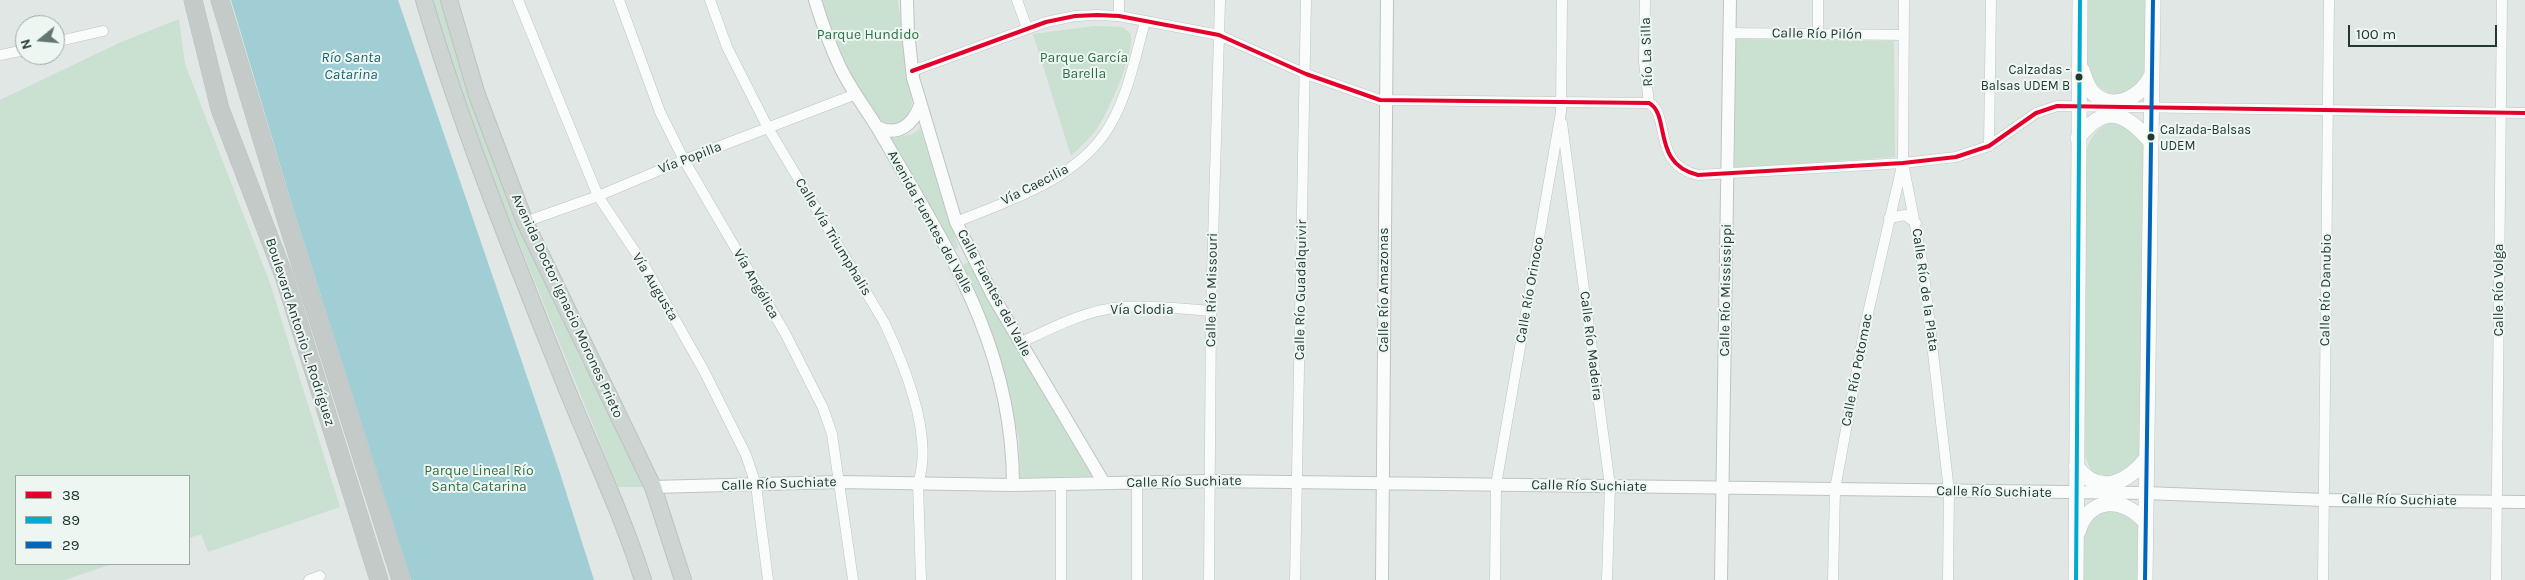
<!DOCTYPE html>
<meta charset="utf-8">
<style>
body{margin:0}
#map{position:relative;width:2525px;height:580px;overflow:hidden;background:#e1e7e4;font-family:Karla,sans-serif}
canvas{display:block}
.legend{position:absolute;left:15px;top:475px;width:175px;height:90px;box-sizing:border-box;background:#eef6f2;border:1px solid #9caaa6;margin:0;padding:6px 9px;list-style:none;font-size:15px;color:#203933}
.legend li{display:flex;align-items:center;gap:10px;height:25px}
.legend b{width:25px;border:1px solid #9caaa6}
.north{position:absolute;left:15px;top:15px;width:50px;height:50px;box-sizing:border-box;background:#eef6f2;border:1px solid #9caaa6;border-radius:50%;rotate:253deg;font-size:14px;font-weight:700;line-height:20px;text-align:center;color:#203933}
.north::after{content:'';display:block;margin:auto;width:18px;height:22px;background:#647671;clip-path:polygon(50% 0,100% 100%,50% 72%,0 100%)}
.scale{position:absolute;left:2348px;top:25px;width:149px;height:22px;box-sizing:border-box;border:2px solid #203933;border-top:0;padding-left:6px;font-size:15px;line-height:18px;white-space:nowrap;color:#203933;-webkit-text-stroke:4px #eef6f2;paint-order:stroke}
</style>
<div id="map">
<canvas width="2525" height="580"></canvas>
<ul class="legend">
<li><b style="height:6px;background:#e4002b"></b>38</li>
<li><b style="height:6px;background:#00a9ce"></b>89</li>
<li><b style="height:6px;background:#0065bd"></b>29</li>
</ul>
<div class="north">N</div>
<div class="scale">100 m</div>
</div>
<script>
const g = document.querySelector('canvas').getContext('2d');
g.lineJoin = 'round';
function fillPath(path, color) { g.fillStyle = color; g.fill(path, 'evenodd'); }
function stroke(path, color, width, dash) { g.strokeStyle = color; g.lineWidth = width; g.lineCap = dash ? 'butt' : 'round'; g.setLineDash(dash || []); g.stroke(path); }
function write(font, color, halo, rows, align = 'center') {
  g.font = font + ' Karla,sans-serif'; g.lineWidth = 4; g.setLineDash([]); g.textBaseline = 'middle'; g.strokeStyle = halo; g.fillStyle = color; for (const [text, x, y, turn = 0] of rows) {
    g.save(); g.translate(x, y); g.rotate((+turn || 0) * Math.PI / 180); g.textAlign = isNaN(turn) ? turn : align; if (halo) g.strokeText(text, 0, 0); g.fillText(text, 0, 0); g.restore();
  }
}
const green = new Path2D(`
 M 432,0 L 443,0 L 557,303 L 580,358 L 614,421 L 644,487 L 618,487 L 485,159 L 461,93 Z
 M 819,0 L 898,0 L 912,103 L 907,120 L 890,128 C 853,106 833,39 819,0 Z
 M 2087,0 L 2147,0 L 2147,66 L 2143,83 L 2119,98 C 2074,83 2087,38 2087,0 Z
 M 179,19 L 185,64 L 270,283 L 340,507 L 208,552 L 201,534 L 189,538 L 189,476 L 16,476 L 16,564 L 112,564 L 65,580 L 0,580 L 0,100 L 119,43 Z
 M 1094,26 L 1122,27 L 1130,33 C 1137,49 1109,109 1100,124 C 1093,136 1080,147 1071,156 L 1033,34 Z
 M 1737,39 L 1894,41 L 1895,157 L 1735,168 L 1735,42 Z
 M 2112,122 L 2130,124 L 2143,137 L 2144,457 L 2133,471 L 2102,479 L 2091,471 L 2085,456 L 2084,160 C 2088,141 2094,129 2112,122 Z
 M 920,128 L 958,247 L 954,250 L 889,139 L 913,134 Z
 M 969,262 L 1094,476 L 1020,478 L 1019,439 L 1000,358 L 963,265 Z
 M 2109,505 L 2138,517 L 2143,580 L 2082,580 L 2083,528 Z`);
const water = new Path2D(`
 M 231,0 L 398,0 L 559,470 L 594,580 L 411,580 L 292,205 Z`);
const minor = new Path2D(`
 M 518,0 L 598,196 L 644,265 L 703,369 L 746,455 L 756,485 L 768,580
 M 619,0 L 660,112 L 684,160 L 785,333 L 823,408 L 832,434 L 853,580
 M 710,0 L 727,47 L 768,128 L 884,322 C 904,364 934,437 918,483 L 921,580
 M 1017,0 L 1027,28
 M 1645,0 L 1644,62 L 1649,103
 M 1904,0 L 1903,163 L 1923,266 L 1949,491 L 1948,580
 M 1119,16 L 1119,0
 M 1729,33 L 1904,35
 M 1818,34 L 1818,0
 M 55,42 L 103,31
 M 0,55 L 25,50
 M 912,71 L 1046,22 L 1075,16 L 1097,15 L 1119,16 L 1219,35 L 1306,74 L 1380,100 L 1649,103 C 1671,115 1651,164 1698,175 L 1903,163 L 1956,157 L 1989,146 L 2036,113 L 2057,106 L 2525,113
 M 1562,123 L 1610,486 L 1607,580
 M 1989,146 L 1991,0
 M 1889,218 L 1905,215 L 1916,223
 M 525,222 L 598,196 L 684,160 L 856,94
 M 956,222 C 1010,200 1077,180 1109,127 C 1128,96 1135,57 1145,22
 M 1020,343 C 1052,328 1085,310 1122,307 C 1151,305 1182,309 1211,311
 M 309,580 L 320,576
 M 1061,580 L 1061,485
 M 1137,580 L 1137,483
 M 1209,580 L 1211,311 L 1220,0
 M 1295,580 L 1306,0
 M 1495,580 L 1496,485 L 1561,112 L 1562,0
 M 1833,580 L 1835,489 L 1865,326 L 1902,166
 M 2323,580 L 2329,0
 M 2496,580 L 2502,0`);
const tertiary = new Path2D(`
 M 815,0 C 822,23 830,46 840,67 C 851,90 867,110 880,132 C 947,249 1013,345 1013,485
 M 907,0 L 908,32 L 913,78 L 956,222 L 993,296 L 1104,483
 M 877,127 C 898,137 913,125 920,105
 M 653,487 L 839,482 L 1013,485 L 1210,481 L 2146,493 L 2324,500 L 2525,502
 M 1382,580 L 1387,0
 M 1721,580 L 1730,0`);
const secondary = new Path2D(`
 M 2082,70 C 2085,78 2087,86 2092,92 C 2112,113 2142,97 2151,76
 M 2078,138 C 2105,103 2125,112 2150,141
 M 2076,466 C 2099,497 2127,483 2147,458
 M 2078,532 C 2089,496 2124,496 2146,523
 M 2076,580 L 2080,0
 M 2145,580 L 2153,0`);
const primary = new Path2D(`
 M 424,0 C 463,132 515,259 566,387 C 592,451 622,514 643,580
 M 449,0 L 477,95 L 525,222 L 653,487 L 683,580`);
const trunk = new Path2D(`
 M 193,0 L 220,109 L 284,276 L 379,580
 M 220,0 L 284,212 L 401,580`);
const bus1 = new Path2D(`
 M 912,71 L 1046,22 L 1075,16 L 1097,15 L 1119,16 L 1219,35 L 1306,74 L 1380,100 L 1649,103 C 1671,115 1651,164 1698,175 L 1903,163 L 1956,157 L 1989,146 L 2036,113 L 2057,106 L 2525,113`);
const bus2 = new Path2D(`
 M 2076,580 L 2080,0`);
const bus3 = new Path2D(`
 M 2145,580 L 2153,0`);
const markers = [
 [2079,77,4.5,"#203933"],
 [2151,137,4.5,"#203933"]
];
const busNames = [
 ["Calzadas -",2070,70],
 ["Balsas UDEM B",2070,86],
 ["Calzada-Balsas",2160,130,"left"],
 ["UDEM",2160,146,"left"]
];
const streetNames = [
 ["Calle Río Pilón",1817,34,1],
 ["Río La Silla",1647,52,-92],
 ["Vía Popilla",690,158,-21],
 ["Vía Caecilia",1035,185,-27],
 ["Avenida Fuentes del Valle",930,222,61],
 ["Calle Vía Triumphalis",833,237,59],
 ["Vía Angélica",756,284,60],
 ["Vía Augusta",655,287,59],
 ["Calle Río Missouri",1212,290,-89],
 ["Calle Río Guadalquivir",1301,290,-89],
 ["Calle Río Amazonas",1384,290,-90],
 ["Calle Río Orinoco",1530,290,-80],
 ["Calle Río Mississippi",1726,290,-89],
 ["Calle Río de la Plata",1925,290,82],
 ["Calle Río Danubio",2326,290,-89],
 ["Calle Río Volga",2499,290,-90],
 ["Calle Fuentes del Valle",994,293,62],
 ["Avenida Doctor Ignacio Morones Prieto",567,306,65],
 ["Vía Clodia",1142,310],
 ["Boulevard Antonio L. Rodríguez",300,332,72],
 ["Calle Río Madeira",1591,346,83],
 ["Calle Río Potomac",1857,370,-79],
 ["Calle Río Suchiate",1184,482,-1],
 ["Calle Río Suchiate",779,484,-2],
 ["Calle Río Suchiate",1589,486,1],
 ["Calle Río Suchiate",1994,492,1],
 ["Calle Río Suchiate",2399,500,1]
];
const parkNames = [
 ["Parque Hundido",868,35],
 ["Parque García",1084,58],
 ["Barella",1084,74],
 ["Parque Lineal Río",479,471],
 ["Santa Catarina",479,487]
];
const waterNames = [
 ["Río Santa",351,58],
 ["Catarina",351,75]
];
fillPath(green, '#cae0d1');
fillPath(water, '#a1cdd5');
stroke(minor, '#bec4c1', 11);
stroke(tertiary, '#bec4c1', 14);
stroke(secondary, '#bdc5c2', 16);
stroke(primary, '#bbc3c1', 18);
stroke(trunk, '#bbc3c1', 19);
stroke(minor, '#fafbfb', 10);
stroke(tertiary, '#fafbfb', 12);
stroke(secondary, '#fafbfb', 15);
stroke(primary, '#cdd4d2', 16);
stroke(trunk, '#c3cac8', 18);
stroke(bus1, '#e4002b', 4);
stroke(bus2, '#00a9ce', 4);
stroke(bus3, '#0065bd', 4);
for (const [x, y, r, color] of markers) { const dot = new Path2D(); dot.arc(x, y, r, 0, 2 * Math.PI); g.fillStyle = color; g.fill(dot); stroke(dot, '#eef6f2', 2); }
write('13px', '#203933', '#eef6f2', busNames, 'right');
write('14px', '#203933', '#eef6f2', streetNames);
write('14px', '#2b6f46', '#eef6f2', parkNames);
write('italic 15px', '#1b6373', '#eef6f2', waterNames);
</script>
